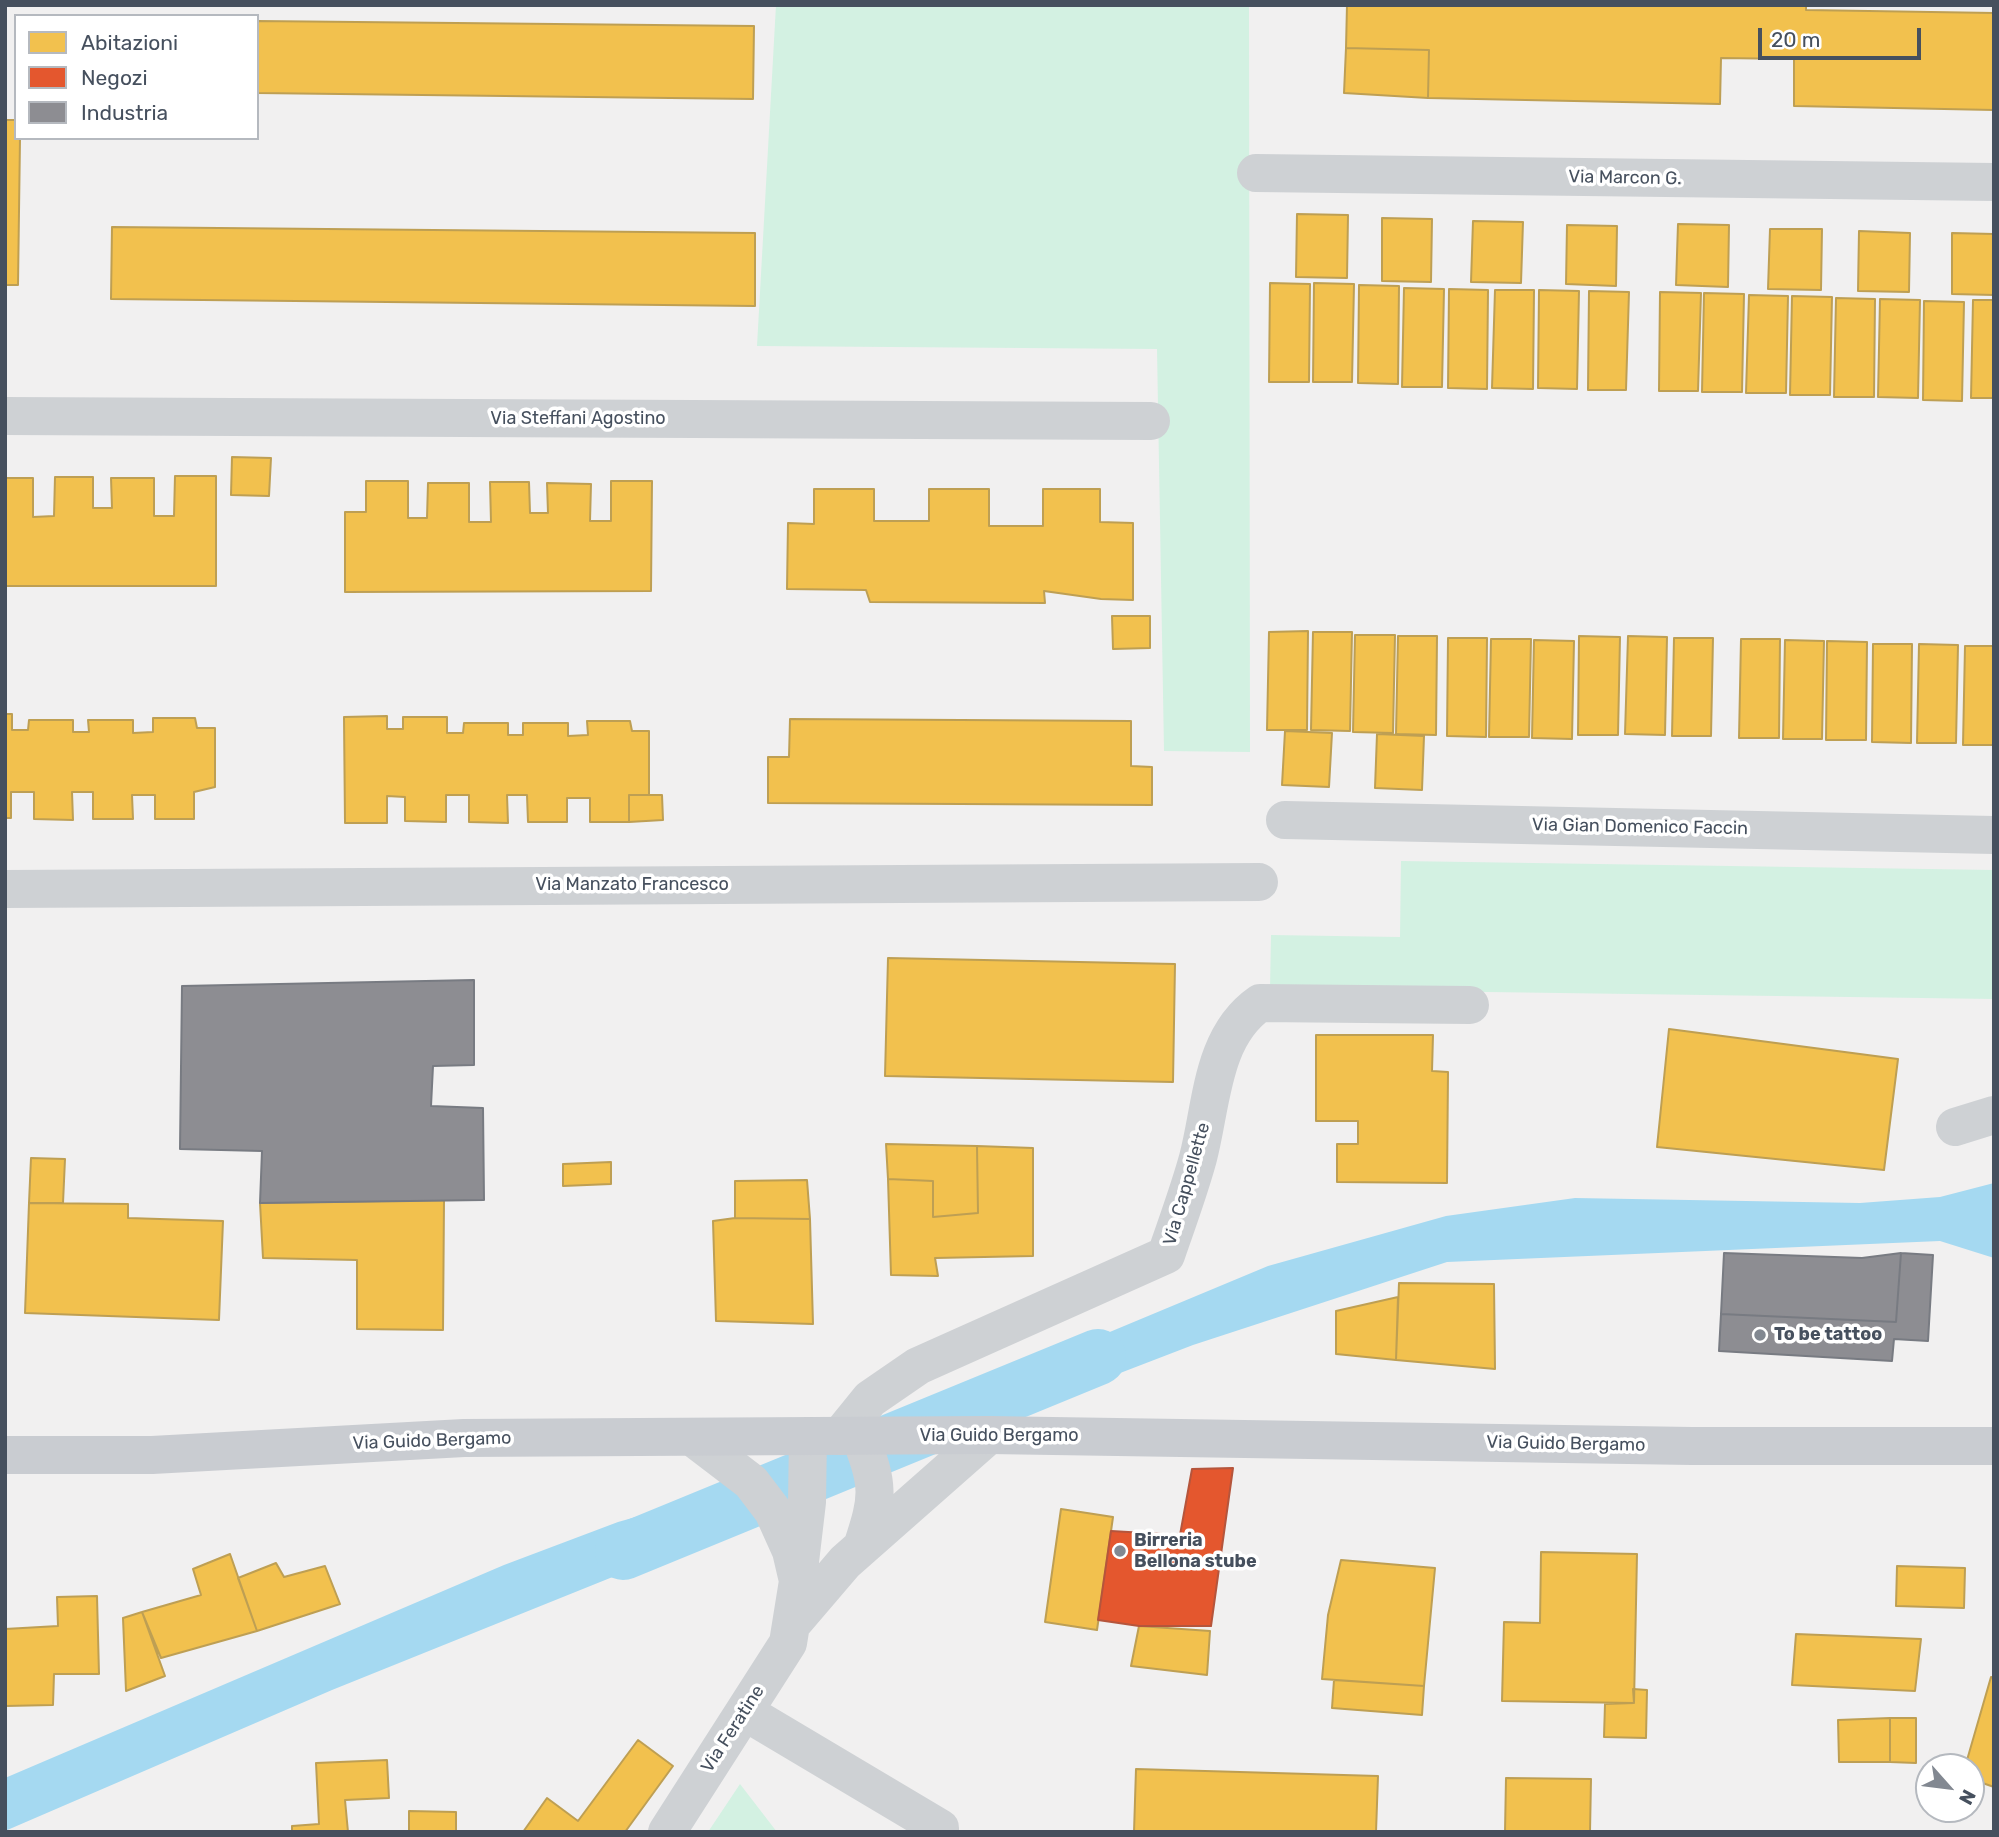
<!DOCTYPE html>
<style>
body{margin:0}
#map{position:relative;width:1999px;height:1837px;overflow:hidden;background:#f1f0f0;font-family:Rubik,sans-serif}
canvas{display:block}
.frame{position:absolute;inset:0;border:7px solid #46505e;pointer-events:none}
.legend{position:absolute;left:14px;top:14px;width:245px;height:126px;box-sizing:border-box;background:#fff;border:2px solid #b5b9bf;margin:0;padding:9px 12px;list-style:none;font-size:21px;color:#46505e}
.legend li{display:flex;align-items:center;gap:14px;height:35px}
.legend b{width:35px;border:2px solid #b5b9bf}
.north{position:absolute;left:1915px;top:1753px;width:70px;height:70px;box-sizing:border-box;background:#fff;border:2px solid #b5b9bf;border-radius:50%;rotate:118deg;font-size:19px;font-weight:700;line-height:28px;text-align:center;color:#46505e}
.north::after{content:'';display:block;margin:auto;width:24px;height:32px;background:#828891;clip-path:polygon(50% 0,100% 100%,50% 72%,0 100%)}
.scale{position:absolute;left:1758px;top:28px;width:163px;height:32px;box-sizing:border-box;border:4px solid #46505e;border-top:0;padding-left:9px;font-size:21px;line-height:24px;white-space:nowrap;color:#46505e;-webkit-text-stroke:5px #fff;paint-order:stroke}
</style>
<div id="map">
<canvas width="1999" height="1837"></canvas>
<div class="frame"></div>
<ul class="legend">
<li><b style="height:19px;background:#f2c14e"></b>Abitazioni</li>
<li><b style="height:19px;background:#e4572e"></b>Negozi</li>
<li><b style="height:19px;background:#8d8d92"></b>Industria</li>
</ul>
<div class="north">N</div>
<div class="scale">20 m</div>
</div>
<script>
const g = document.querySelector('canvas').getContext('2d');
g.lineJoin = 'round';
function fillPath(path, color) { g.fillStyle = color; g.fill(path, 'evenodd'); }
function stroke(path, color, width, dash) { g.strokeStyle = color; g.lineWidth = width; g.lineCap = dash ? 'butt' : 'round'; g.setLineDash(dash || []); g.stroke(path); }
function write(font, color, halo, rows, align = 'center') {
  g.font = font + ' Rubik,sans-serif'; g.lineWidth = 7; g.setLineDash([]); g.textBaseline = 'middle'; g.strokeStyle = halo; g.fillStyle = color; for (const [text, x, y, turn = 0] of rows) {
    g.save(); g.translate(x, y); g.rotate((+turn || 0) * Math.PI / 180); g.textAlign = isNaN(turn) ? turn : align; if (halo) g.strokeText(text, 0, 0); g.fillText(text, 0, 0); g.restore();
  }
}
const green = new Path2D(`
 M 776,5 L 1249,5 L 1250,752 L 1164,751 L 1157,349 L 757,346 Z
 M 1401,861 L 1994,870 L 1994,999 L 1270,989 L 1271,935 L 1400,937 Z
 M 740,1784 L 777,1832 L 708,1832 Z`);
const water = new Path2D(`
 M 1994,1183 L 1994,1258 L 1940,1241 L 1447,1262 L 1193,1345 L 1037,1405 L 1021,1369 L 1268,1266 L 1446,1216 L 1575,1198 L 1860,1203 L 1940,1197 Z
 M 682,1504 L 702,1541 L 332,1690 L 5,1831 L 5,1778 L 504,1565 L 618,1522 Z`);
const homes = new Path2D(`
 M 1347,5 L 1806,5 L 1806,10 L 1994,13 L 1994,110 L 1794,106 L 1794,59 L 1721,58 L 1720,104 L 1428,98 L 1429,50 L 1346,48 Z
 M 257,21 L 754,26 L 753,99 L 257,93 Z
 M 1346,48 L 1429,50 L 1428,98 L 1344,93 Z
 M 5,120 L 16,120 L 16,138 L 20,138 L 18,285 L 5,285 Z
 M 1297,214 L 1348,215 L 1347,278 L 1296,277 Z
 M 1382,218 L 1432,219 L 1431,282 L 1382,281 Z
 M 1473,221 L 1523,222 L 1521,283 L 1471,282 Z
 M 1678,224 L 1729,225 L 1728,287 L 1676,285 Z
 M 1567,225 L 1617,226 L 1616,286 L 1566,284 Z
 M 112,227 L 755,233 L 755,306 L 111,299 Z
 M 1770,229 L 1822,229 L 1821,290 L 1768,289 Z
 M 1859,231 L 1910,233 L 1909,292 L 1858,291 Z
 M 1952,233 L 1994,234 L 1994,295 L 1952,294 Z
 M 1270,283 L 1310,284 L 1309,382 L 1269,382 Z
 M 1314,283 L 1354,284 L 1352,382 L 1313,382 Z
 M 1359,285 L 1399,286 L 1398,384 L 1358,383 Z
 M 1404,288 L 1444,289 L 1442,387 L 1402,387 Z
 M 1449,289 L 1488,290 L 1487,389 L 1448,388 Z
 M 1495,290 L 1534,290 L 1533,389 L 1492,388 Z
 M 1539,290 L 1579,291 L 1577,389 L 1538,388 Z
 M 1589,291 L 1629,292 L 1626,390 L 1588,390 Z
 M 1660,292 L 1701,293 L 1698,391 L 1659,391 Z
 M 1704,293 L 1744,294 L 1742,392 L 1702,392 Z
 M 1749,295 L 1788,296 L 1786,393 L 1746,393 Z
 M 1792,296 L 1832,297 L 1830,395 L 1790,395 Z
 M 1836,298 L 1875,299 L 1874,397 L 1834,397 Z
 M 1880,299 L 1920,300 L 1918,398 L 1878,397 Z
 M 1973,300 L 1994,300 L 1994,398 L 1971,398 Z
 M 1924,301 L 1964,302 L 1962,401 L 1923,400 Z
 M 232,457 L 271,458 L 269,496 L 231,495 Z
 M 175,476 L 216,476 L 216,586 L 5,586 L 5,478 L 33,478 L 33,517 L 54,516 L 55,477 L 93,477 L 93,508 L 112,508 L 111,478 L 154,478 L 154,516 L 174,516 Z
 M 366,481 L 408,481 L 408,518 L 427,518 L 428,483 L 469,483 L 469,522 L 491,522 L 490,482 L 529,482 L 530,513 L 548,513 L 547,483 L 591,484 L 590,521 L 611,521 L 611,481 L 652,481 L 651,591 L 345,592 L 345,512 L 366,512 Z
 M 814,489 L 874,489 L 874,521 L 929,521 L 929,489 L 989,489 L 989,526 L 1043,526 L 1043,489 L 1100,489 L 1100,522 L 1133,523 L 1133,600 L 1101,599 L 1044,591 L 1045,603 L 870,602 L 866,590 L 787,589 L 788,523 L 814,524 Z
 M 1112,616 L 1150,616 L 1150,648 L 1113,649 Z
 M 1308,631 L 1307,730 L 1267,730 L 1269,632 Z
 M 1313,632 L 1352,632 L 1350,731 L 1311,730 Z
 M 1355,635 L 1395,635 L 1393,733 L 1353,732 Z
 M 1398,636 L 1437,636 L 1436,735 L 1396,734 Z
 M 1579,636 L 1620,637 L 1618,735 L 1578,735 Z
 M 1628,636 L 1667,637 L 1665,735 L 1625,734 Z
 M 1448,638 L 1487,638 L 1486,737 L 1447,736 Z
 M 1674,638 L 1713,638 L 1711,736 L 1672,736 Z
 M 1491,639 L 1531,639 L 1529,737 L 1489,737 Z
 M 1741,639 L 1780,639 L 1779,738 L 1739,738 Z
 M 1534,640 L 1574,641 L 1572,739 L 1532,738 Z
 M 1785,640 L 1824,641 L 1822,739 L 1783,739 Z
 M 1827,641 L 1867,642 L 1866,740 L 1826,740 Z
 M 1873,644 L 1912,644 L 1911,743 L 1872,742 Z
 M 1919,644 L 1958,645 L 1956,743 L 1917,743 Z
 M 1965,646 L 1994,646 L 1994,745 L 1963,745 Z
 M 5,714 L 12,714 L 12,730 L 28,730 L 29,720 L 73,720 L 73,732 L 89,732 L 88,720 L 133,720 L 133,733 L 153,732 L 153,718 L 195,718 L 197,728 L 215,728 L 215,787 L 194,792 L 194,819 L 155,819 L 155,795 L 132,795 L 133,819 L 93,819 L 93,792 L 72,792 L 73,820 L 34,819 L 34,792 L 11,792 L 11,818 L 5,818 Z
 M 387,716 L 387,729 L 403,729 L 403,717 L 447,717 L 447,733 L 463,733 L 464,723 L 508,723 L 508,735 L 523,735 L 523,723 L 568,723 L 568,736 L 588,735 L 587,721 L 630,721 L 632,731 L 649,731 L 649,795 L 629,795 L 629,822 L 590,822 L 590,798 L 567,798 L 567,822 L 528,822 L 527,795 L 507,795 L 508,823 L 469,822 L 469,795 L 446,795 L 446,822 L 405,821 L 405,797 L 387,796 L 387,823 L 345,823 L 344,717 Z
 M 790,719 L 1131,721 L 1131,766 L 1152,767 L 1152,805 L 768,803 L 768,757 L 789,757 Z
 M 1285,731 L 1332,733 L 1329,787 L 1282,785 Z
 M 1377,734 L 1424,736 L 1422,790 L 1375,788 Z
 M 629,795 L 662,795 L 663,820 L 629,822 Z
 M 888,958 L 1175,964 L 1173,1082 L 885,1076 Z
 M 1669,1029 L 1898,1059 L 1884,1170 L 1657,1147 Z
 M 1316,1035 L 1433,1035 L 1432,1071 L 1448,1072 L 1447,1183 L 1337,1182 L 1337,1144 L 1358,1144 L 1358,1121 L 1316,1121 Z
 M 886,1144 L 977,1146 L 978,1213 L 933,1217 L 933,1181 L 888,1179 Z
 M 977,1146 L 1033,1148 L 1033,1256 L 935,1258 L 938,1276 L 891,1275 L 888,1179 L 933,1181 L 933,1217 L 978,1213 Z
 M 31,1158 L 65,1159 L 63,1203 L 29,1203 Z
 M 611,1162 L 611,1184 L 563,1186 L 563,1164 Z
 M 807,1180 L 810,1219 L 735,1218 L 735,1181 Z
 M 444,1200 L 443,1330 L 357,1329 L 357,1260 L 263,1258 L 260,1203 Z
 M 29,1203 L 128,1204 L 128,1218 L 223,1221 L 219,1320 L 25,1313 Z
 M 735,1218 L 810,1219 L 813,1324 L 716,1321 L 713,1221 Z
 M 1399,1283 L 1494,1284 L 1495,1369 L 1396,1360 Z
 M 1398,1297 L 1396,1360 L 1336,1354 L 1336,1311 Z
 M 1061,1509 L 1113,1517 L 1097,1630 L 1045,1622 Z
 M 1541,1552 L 1637,1554 L 1634,1703 L 1502,1701 L 1504,1622 L 1540,1623 Z
 M 230,1554 L 257,1631 L 161,1658 L 142,1612 L 201,1595 L 193,1569 Z
 M 1341,1560 L 1435,1568 L 1424,1686 L 1322,1679 L 1328,1615 Z
 M 276,1563 L 284,1577 L 325,1566 L 340,1604 L 257,1631 L 238,1578 Z
 M 1897,1566 L 1965,1568 L 1964,1608 L 1896,1606 Z
 M 97,1596 L 99,1674 L 54,1674 L 53,1705 L 5,1706 L 5,1629 L 58,1626 L 57,1597 Z
 M 142,1612 L 165,1676 L 126,1691 L 123,1618 Z
 M 1139,1626 L 1210,1631 L 1207,1675 L 1131,1666 Z
 M 1796,1634 L 1921,1639 L 1915,1691 L 1792,1685 Z
 M 1991,1677 L 1994,1678 L 1994,1787 L 1971,1779 L 1971,1767 L 1965,1767 Z
 M 1334,1680 L 1424,1686 L 1422,1715 L 1332,1708 Z
 M 1633,1689 L 1647,1690 L 1646,1738 L 1604,1737 L 1605,1704 L 1634,1703 Z
 M 1890,1718 L 1916,1718 L 1916,1763 L 1890,1762 Z
 M 1890,1718 L 1890,1762 L 1839,1762 L 1838,1720 Z
 M 638,1740 L 673,1766 L 625,1832 L 523,1832 L 547,1798 L 578,1821 Z
 M 387,1760 L 389,1798 L 345,1800 L 348,1832 L 292,1832 L 292,1826 L 319,1824 L 316,1763 Z
 M 1136,1769 L 1378,1776 L 1376,1832 L 1134,1832 Z
 M 1506,1778 L 1591,1779 L 1590,1832 L 1505,1832 Z
 M 409,1811 L 456,1812 L 456,1832 L 409,1832 Z`);
const shops = new Path2D(`
 M 1233,1468 L 1211,1626 L 1139,1626 L 1098,1620 L 1111,1531 L 1180,1535 L 1192,1469 Z`);
const industry = new Path2D(`
 M 474,980 L 474,1065 L 433,1066 L 431,1106 L 483,1108 L 484,1200 L 260,1203 L 262,1151 L 180,1149 L 182,986 Z
 M 1724,1253 L 1862,1258 L 1901,1253 L 1896,1322 L 1721,1314 Z
 M 1901,1253 L 1933,1255 L 1928,1341 L 1894,1339 L 1892,1361 L 1719,1351 L 1721,1314 L 1896,1322 Z`);
const canal = new Path2D(`
 M 623,1552 L 1098,1357`);
const minor = new Path2D(`
 M 1256,173 L 1994,182
 M 5,416 L 1151,421
 M 1285,820 L 1994,835
 M 5,889 L 1259,882
 M 1955,1127 L 1994,1115
 M 840,1436 L 870,1399 L 918,1366 L 1166,1255 C 1177,1223 1189,1191 1198,1158 C 1212,1105 1211,1037 1260,1003 L 1470,1005
 M 860,1436 C 879,1486 879,1496 862,1547
 M 799,1570 L 807,1502 L 808,1436
 M 792,1624 L 845,1562 L 989,1435
 M 745,1712 L 940,1828 L 940,1832
 M 667,1832 L 788,1643 L 798,1581 L 791,1551 L 773,1511 L 751,1482 L 692,1437`);
const major = new Path2D(`
 M 5,1455 L 152,1455 L 464,1438 L 989,1435 L 1692,1446 L 1994,1446`);
const markers = [
 [1760,1335,7,"#828891"],
 [1120,1551,7,"#828891"]
];
const streetNames = [
 ["Via Marcon G.",1625,178,1],
 ["Via Steffani Agostino",578,419],
 ["Via Gian Domenico Faccin",1640,827,1],
 ["Via Manzato Francesco",632,885],
 ["Via Cappellette",1187,1184,-74],
 ["Via Guido Bergamo",999,1436],
 ["Via Guido Bergamo",432,1441,-2],
 ["Via Guido Bergamo",1566,1444,1],
 ["Via Feratine",733,1729,-57]
];
const poiNames = [
 ["To be tattoo",1774,1335],
 ["Birreria",1134,1541],
 ["Bellona stube",1134,1562]
];
fillPath(green, '#d3f1e2');
fillPath(water, '#a5d9f1');
fillPath(homes, '#f2c14e');
stroke(homes, '#be9f53', 2);
fillPath(shops, '#e4572e');
stroke(shops, '#b5553c', 2);
fillPath(industry, '#8d8d92');
stroke(industry, '#787b82', 2);
stroke(canal, '#a5d9f1', 56);
stroke(minor, '#ced1d4', 38);
stroke(major, '#c9ccd1', 38);
for (const [x, y, r, color] of markers) { const dot = new Path2D(); dot.arc(x, y, r, 0, 2 * Math.PI); g.fillStyle = color; g.fill(dot); stroke(dot, '#fff', 2.5); }
write('18px', '#46505e', '#fff', streetNames);
write('bold 18px', '#46505e', '#fff', poiNames, 'left');
</script>
